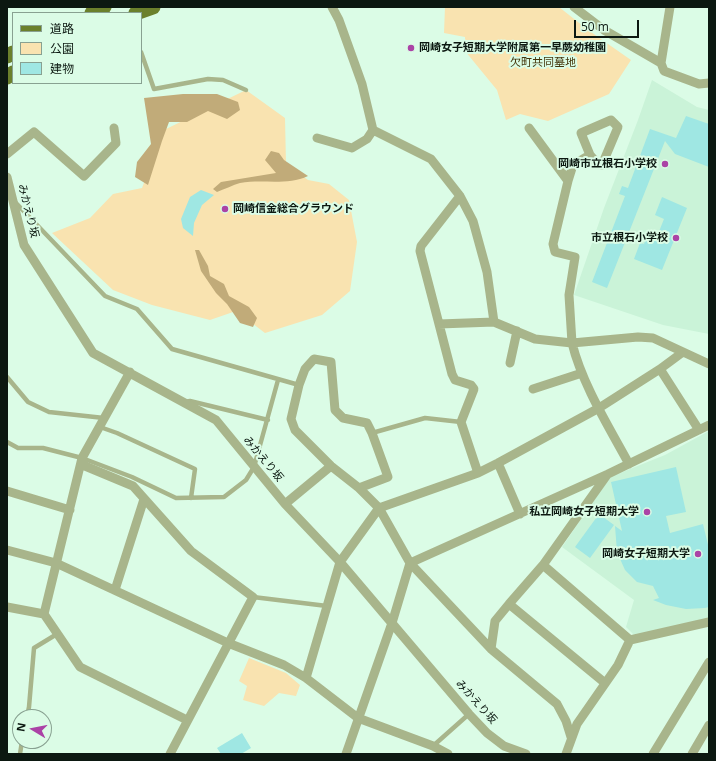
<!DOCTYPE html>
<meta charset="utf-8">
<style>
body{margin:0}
#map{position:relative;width:716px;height:761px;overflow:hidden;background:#dbfce6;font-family:"Open Sans","Noto Sans JP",sans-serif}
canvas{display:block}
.frame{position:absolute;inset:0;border:8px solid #0c1811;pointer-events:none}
.legend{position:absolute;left:12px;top:12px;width:130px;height:72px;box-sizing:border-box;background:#dbfce6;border:1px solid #88a191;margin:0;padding:5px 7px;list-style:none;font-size:12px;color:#0c1811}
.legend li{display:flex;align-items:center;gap:8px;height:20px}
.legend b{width:20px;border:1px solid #88a191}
.north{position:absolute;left:12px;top:709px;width:40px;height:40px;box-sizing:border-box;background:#dbfce6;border:1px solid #88a191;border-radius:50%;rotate:280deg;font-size:11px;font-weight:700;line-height:16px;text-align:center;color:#0c1811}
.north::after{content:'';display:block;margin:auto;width:14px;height:18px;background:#ab43a6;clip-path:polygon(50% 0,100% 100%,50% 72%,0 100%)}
.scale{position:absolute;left:574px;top:20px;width:65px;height:18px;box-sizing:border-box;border:2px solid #0c1811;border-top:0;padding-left:5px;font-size:12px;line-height:14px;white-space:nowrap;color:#0c1811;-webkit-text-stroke:3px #dbfce6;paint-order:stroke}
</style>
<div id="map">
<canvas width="716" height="761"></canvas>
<div class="frame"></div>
<ul class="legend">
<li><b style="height:5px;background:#6b802c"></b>道路</li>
<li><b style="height:11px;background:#f9e3b0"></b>公園</li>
<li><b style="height:11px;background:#9fe7e3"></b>建物</li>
</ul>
<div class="north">N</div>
<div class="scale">50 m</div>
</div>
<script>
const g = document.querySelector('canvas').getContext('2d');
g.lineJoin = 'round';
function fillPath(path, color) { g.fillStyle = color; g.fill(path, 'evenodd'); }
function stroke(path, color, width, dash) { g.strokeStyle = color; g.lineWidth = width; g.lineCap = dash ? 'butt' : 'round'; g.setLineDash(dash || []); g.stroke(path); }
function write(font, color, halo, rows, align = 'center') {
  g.font = font + ' "Open Sans","Noto Sans JP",sans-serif'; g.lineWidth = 4; g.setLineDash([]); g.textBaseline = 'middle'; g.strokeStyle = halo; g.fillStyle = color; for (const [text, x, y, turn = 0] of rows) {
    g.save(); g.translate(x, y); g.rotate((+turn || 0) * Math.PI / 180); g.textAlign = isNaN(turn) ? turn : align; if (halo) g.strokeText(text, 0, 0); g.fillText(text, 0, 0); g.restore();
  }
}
const built = new Path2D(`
 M 652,80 L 697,107 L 709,110 L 709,334 L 663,325 L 574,295 L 604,208 L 638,120 Z
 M 709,431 L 709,618 L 634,635 L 626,627 L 634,600 L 562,547 L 610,477 L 665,455 Z`);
const green = new Path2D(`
 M 445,7 L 559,7 L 588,30 L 631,60 L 609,94 L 548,121 L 520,114 L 506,120 L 497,90 L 465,51 L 465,37 L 444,33 Z
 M 246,90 L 285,118 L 286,164 L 308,180 L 329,184 L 349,200 L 357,242 L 350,291 L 322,315 L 265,333 L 236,311 L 210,320 L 152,305 L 113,290 L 52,233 L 90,218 L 113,194 L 142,188 L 164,130 Z
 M 249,658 L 286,673 L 300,685 L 296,696 L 279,693 L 264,706 L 243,700 L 247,686 L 239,681 Z`);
const forest = new Path2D(`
 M 183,94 L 217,94 L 238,102 L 240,110 L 227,119 L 208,111 L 187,122 L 169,122 L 162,141 L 148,185 L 135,177 L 137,162 L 151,144 L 144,98 Z
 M 271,151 L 279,153 L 284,160 L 308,176 C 287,186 263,179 240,183 C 233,185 225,189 217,192 L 213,189 L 221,182 L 276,173 L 265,160 Z
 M 195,250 L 199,250 L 208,266 L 210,276 L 224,284 L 229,296 L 249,307 L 257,318 L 253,327 L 240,323 L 227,304 L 216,293 L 201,271 Z`);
const building = new Path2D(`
 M 686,116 L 709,124 L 709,167 L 675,154 L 665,141 L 607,288 L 592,282 L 625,196 L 619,194 L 622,186 L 628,188 L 650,129 L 676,138 Z
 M 201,190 L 214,195 L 202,205 L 194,223 L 193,236 L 183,228 L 181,219 L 190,197 Z
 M 662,197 L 687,208 L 662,270 L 634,259 L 640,243 L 644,244 L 647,235 L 656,239 L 664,219 L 655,215 Z
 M 676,467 L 686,512 L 666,516 L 670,533 L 703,524 L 709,549 L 709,607 L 705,608 L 686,609 L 666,605 L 653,600 L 659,598 L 653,586 L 637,582 L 625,570 L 617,552 L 615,526 L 622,531 L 611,482 Z
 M 599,514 L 614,525 L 590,558 L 575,547 Z
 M 242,733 L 251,748 L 241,754 L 221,754 L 217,748 Z`);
const service = new Path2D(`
 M 141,52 L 154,89 L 208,79 L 223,80 L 246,90
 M 15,202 L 105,296 L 137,309 L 172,349 L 299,385
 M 7,377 L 28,402 L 49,412 L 104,418
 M 184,402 L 190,401 L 268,420
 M 100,427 L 117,433 L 195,469 L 191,498
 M 372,433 L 425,418 L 461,422
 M 7,442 L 18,448 L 43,448 L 82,458 L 132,477 L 176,498 L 224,497 L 246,480 L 254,467 L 278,380
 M 253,597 L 327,606
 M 27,717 L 29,707 L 34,648 L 57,634
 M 433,746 L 469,714
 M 20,754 L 22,741`);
const minor = new Path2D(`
 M 332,7 L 339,20 L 362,84 L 373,130 L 431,159 L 460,196 L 473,221 L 487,272 L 494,322 L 535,339 L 572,343 C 582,384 609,427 629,464
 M 574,7 L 604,30 L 661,63 L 664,71 L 699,84 L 709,83
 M 661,63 L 670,7
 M 529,128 L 568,181 L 553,244 L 555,252 L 575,257 L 569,295 L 572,343 L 638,337 L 653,338 L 709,364
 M 317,138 L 352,148 L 367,139 L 373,130
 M 7,154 L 34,132 L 84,176 L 116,143 L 114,128
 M 7,177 L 24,245 L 93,353 L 216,420 L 285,504 L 340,562 L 469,714 L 487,733 L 504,746 L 526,754
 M 568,181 L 573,165 L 590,155 L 581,133 L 611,120 L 618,127 L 602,165 L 597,163 L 590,155
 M 460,196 L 421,246 L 420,251 L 452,374 L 455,380 L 471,385 L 474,389 L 461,422 L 478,473
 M 439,324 L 494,322
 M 510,363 L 517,331
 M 660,369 L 699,430
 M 533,389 L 582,373
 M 82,458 L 85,466 L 133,486 L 191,551 L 253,597 L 170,754
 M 498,463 L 520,514
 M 359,488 L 388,477 L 372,433 L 367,423 L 343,418 L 335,410 L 331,362 L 314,359 L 305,369 L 299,385 L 291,419 L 295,430 L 331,466 L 359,488 L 379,508 L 410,563 L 491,649 L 557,704 L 566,721 L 571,737
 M 7,491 L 70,510
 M 285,504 L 331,466
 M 7,550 L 56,563 L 228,643 L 284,665 L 306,678 L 358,718 L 433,746 L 448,754
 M 543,565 L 630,640
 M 115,590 L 144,499
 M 509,604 L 605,683
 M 7,607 L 44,614 L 80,667 L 187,720
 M 44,614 L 82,458 L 130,372
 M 630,640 L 709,622
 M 491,649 L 495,621 L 509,604 L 543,565 L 607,475
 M 306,678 L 340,562 L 379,508 L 478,473 L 498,463 L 599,408 L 660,369 L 683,352
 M 346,754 L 392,623 L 410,563 L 608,474 L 709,425
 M 566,754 L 577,724 L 618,665 L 630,640
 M 653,754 L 709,662
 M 692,754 L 709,725`);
const primary = new Path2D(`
 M 92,13 L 104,7
 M 136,13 L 153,7
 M 7,56 L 13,53
 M 7,77 L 13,73`);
const markers = [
 [411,48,4,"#ab43a6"],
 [665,164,4,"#ab43a6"],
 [225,209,4,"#ab43a6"],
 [676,238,4,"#ab43a6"],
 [647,512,4,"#ab43a6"],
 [698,554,4,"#ab43a6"]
];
const poiNames = [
 ["岡崎女子短期大学附属第一早蕨幼稚園",419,48,"left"],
 ["岡崎市立根石小学校",657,164],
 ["岡崎信金総合グラウンド",233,209,"left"],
 ["市立根石小学校",668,238],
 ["私立岡崎女子短期大学",639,512],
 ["岡崎女子短期大学",690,554]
];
const parkNames = [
 ["欠町共同墓地",543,63]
];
const streetNames = [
 ["みかえり坂",28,211,76],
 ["みかえり坂",263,459,50],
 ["みかえり坂",476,702,48]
];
fillPath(built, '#caf3d8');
fillPath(green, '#f9e3b0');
fillPath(forest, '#c1ab79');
fillPath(building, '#9fe7e3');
stroke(service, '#a8b58b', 4.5);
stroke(minor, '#a8b58b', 9);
stroke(primary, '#6b802c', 15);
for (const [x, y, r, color] of markers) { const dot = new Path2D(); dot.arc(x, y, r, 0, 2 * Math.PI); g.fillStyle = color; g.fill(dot); stroke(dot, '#dbfce6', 1.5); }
write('bold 11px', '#0c1811', '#dbfce6', poiNames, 'right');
write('11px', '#44340a', '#dbfce6', parkNames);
write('11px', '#0c1811', '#dbfce6', streetNames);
</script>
